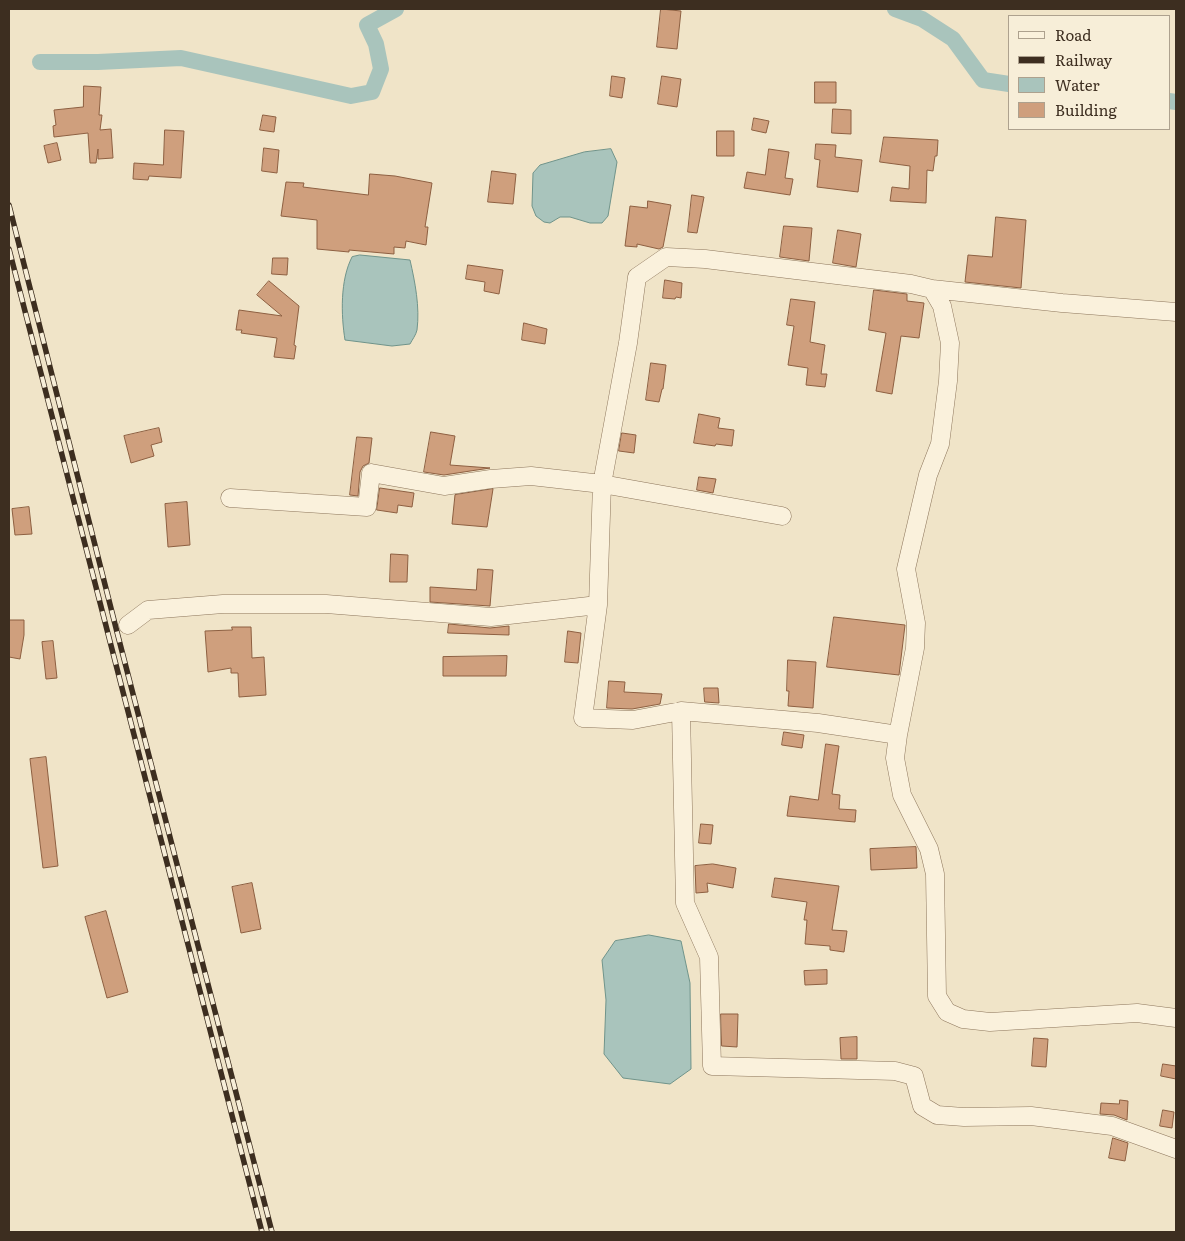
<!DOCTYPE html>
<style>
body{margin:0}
#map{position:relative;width:1185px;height:1241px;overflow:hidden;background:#f0e4c8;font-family:Literata,serif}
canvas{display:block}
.frame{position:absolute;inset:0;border:10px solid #3d2e20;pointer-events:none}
.legend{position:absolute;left:1008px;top:15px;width:162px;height:115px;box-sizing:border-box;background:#f7eed8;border:1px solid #ada18e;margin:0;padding:6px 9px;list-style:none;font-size:15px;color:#3d2e20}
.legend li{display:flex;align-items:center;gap:10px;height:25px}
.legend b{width:25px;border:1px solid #ada18e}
</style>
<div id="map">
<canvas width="1185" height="1241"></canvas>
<div class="frame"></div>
<ul class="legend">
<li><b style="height:6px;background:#faf1dc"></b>Road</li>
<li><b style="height:6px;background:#3d2e20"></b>Railway</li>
<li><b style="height:14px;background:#a9c4bc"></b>Water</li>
<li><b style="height:14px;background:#cf9f7d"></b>Building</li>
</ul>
</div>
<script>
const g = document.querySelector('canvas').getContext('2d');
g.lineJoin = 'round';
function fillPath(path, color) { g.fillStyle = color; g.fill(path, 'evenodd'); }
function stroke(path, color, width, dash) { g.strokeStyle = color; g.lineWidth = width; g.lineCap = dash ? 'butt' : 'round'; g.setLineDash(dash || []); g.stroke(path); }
const water = new Path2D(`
 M 611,149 L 617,162 L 608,216 L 602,223 L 590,223 L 570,217 L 560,217 L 550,223 L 544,222 L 536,216 L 532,206 L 533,173 L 540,165 L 584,152 Z
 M 360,255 L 410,260 C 415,282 420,307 417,330 C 416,335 412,340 410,344 L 392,346 L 345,340 C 341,315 340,280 352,257 Z
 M 649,935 L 681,941 L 690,983 L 691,1069 L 670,1084 L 623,1078 L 604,1054 L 606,1000 L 602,960 L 615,941 Z`);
const canal = new Path2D(`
 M 895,9 L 922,19 L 953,39 L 983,80 L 1009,84
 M 40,62 L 98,62 L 181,58 L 351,96 L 372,92 L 381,69 L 376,44 L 367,25 L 396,9
 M 1169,101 L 1176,102`);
const building = new Path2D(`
 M 661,9 L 681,11 L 677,49 L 657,47 Z
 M 612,76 L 625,78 L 622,98 L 610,96 Z
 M 662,76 L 681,79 L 677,107 L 658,104 Z
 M 815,82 L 836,82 L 836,103 L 815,103 Z
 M 84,86 L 101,87 L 99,115 L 102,115 L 100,130 L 111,129 L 113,158 L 98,159 L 98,149 L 96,163 L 90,163 L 88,133 L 54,137 L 53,126 L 56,125 L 54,110 L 83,107 Z
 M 833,109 L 851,110 L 851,134 L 832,133 Z
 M 263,115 L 276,117 L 274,132 L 260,130 Z
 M 754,118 L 769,121 L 766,133 L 752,130 Z
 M 165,130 L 184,131 L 181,178 L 149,176 L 148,180 L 133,179 L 134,163 L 163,165 Z
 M 717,131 L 734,131 L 734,156 L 717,156 Z
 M 884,137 L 938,140 L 937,156 L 935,156 L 933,171 L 927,170 L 926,203 L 890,201 L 892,187 L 909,189 L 910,166 L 880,162 Z
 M 57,143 L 61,160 L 48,163 L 44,146 Z
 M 816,144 L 836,145 L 835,157 L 862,160 L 858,192 L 817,187 L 820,160 L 815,159 Z
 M 264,148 L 279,150 L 277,173 L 262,171 Z
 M 769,149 L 789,152 L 785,178 L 793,179 L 790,195 L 744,188 L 747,172 L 765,175 Z
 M 492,171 L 516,174 L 513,204 L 488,202 Z
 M 370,174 L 395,176 L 432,183 L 425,227 L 428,227 L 426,245 L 406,241 L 405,248 L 394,247 L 394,254 L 349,250 L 349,252 L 317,249 L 317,220 L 281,216 L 286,182 L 304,183 L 303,187 L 368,195 Z
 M 692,195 L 704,197 L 697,233 L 688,232 Z
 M 648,201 L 671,205 L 663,247 L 659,249 L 637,244 L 637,247 L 625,246 L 630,206 L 647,208 Z
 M 996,217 L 1026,220 L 1021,288 L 965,282 L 968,255 L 992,257 Z
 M 784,226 L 812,228 L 809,261 L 780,257 Z
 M 838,230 L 861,234 L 856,267 L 833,263 Z
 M 273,258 L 288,258 L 287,275 L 272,274 Z
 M 468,265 L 503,270 L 499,294 L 484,291 L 485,282 L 466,279 Z
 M 665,280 L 682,283 L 681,298 L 676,297 L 675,299 L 663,298 Z
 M 269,281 L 299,306 L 294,345 L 296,346 L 294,359 L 274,357 L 277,338 L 241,333 L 242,330 L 236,330 L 239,310 L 282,316 L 257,295 Z
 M 874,290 L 907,294 L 907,301 L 924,303 L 919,338 L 901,336 L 892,394 L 876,391 L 886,333 L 869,330 Z
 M 791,299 L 815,302 L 810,342 L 825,345 L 821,374 L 827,374 L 825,387 L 806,385 L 808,368 L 788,365 L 794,326 L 787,325 Z
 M 524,323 L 547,329 L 545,344 L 522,340 Z
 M 651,363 L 666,365 L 663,389 L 662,389 L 659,402 L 646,400 Z
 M 699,414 L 720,418 L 718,428 L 734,430 L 732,446 L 716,444 L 715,446 L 694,443 Z
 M 159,428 L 162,442 L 151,445 L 154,456 L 131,463 L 124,436 Z
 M 431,432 L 455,436 L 450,465 L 490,468 L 444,475 L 424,472 Z
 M 622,433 L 636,435 L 634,453 L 619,451 Z
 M 357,437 L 372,438 L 369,463 L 363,466 L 360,472 L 358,496 L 350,495 Z
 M 699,477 L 716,479 L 713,493 L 697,490 Z
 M 380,488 L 414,493 L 412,507 L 398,505 L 397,513 L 377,510 Z
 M 493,489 L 487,527 L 452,524 L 455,495 Z
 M 187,502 L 190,545 L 168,547 L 165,504 Z
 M 29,507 L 32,534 L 15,535 L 12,509 Z
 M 391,554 L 408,555 L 407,582 L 390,582 Z
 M 478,569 L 493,570 L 490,606 L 430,602 L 430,587 L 476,590 Z
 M 834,617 L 905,625 L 899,675 L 827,667 Z
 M 9,620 L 24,620 L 24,635 L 20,659 L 9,657 Z
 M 449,624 L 490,628 L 509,626 L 509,635 L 448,633 Z
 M 232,627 L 251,627 L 252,658 L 264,657 L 266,695 L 239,697 L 238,673 L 231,673 L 231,668 L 208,672 L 205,631 L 232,630 Z
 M 568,631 L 581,633 L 578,663 L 565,662 Z
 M 53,641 L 57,678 L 46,679 L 42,642 Z
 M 507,656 L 506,676 L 443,676 L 443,657 Z
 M 788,660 L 816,662 L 813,708 L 788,706 L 789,691 L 787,691 Z
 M 609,681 L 625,682 L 624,692 L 662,694 L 660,704 L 632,709 L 607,708 Z
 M 704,688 L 718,688 L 719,703 L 705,702 Z
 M 784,732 L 804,735 L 802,748 L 782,745 Z
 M 826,744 L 839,746 L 832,794 L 840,795 L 839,809 L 856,810 L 855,822 L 787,816 L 790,796 L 818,800 Z
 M 46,757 L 58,866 L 43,868 L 30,759 Z
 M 701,824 L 713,825 L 711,844 L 699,843 Z
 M 916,847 L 917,868 L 871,870 L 870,849 Z
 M 713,864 L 736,868 L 733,888 L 707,883 L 708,892 L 696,893 L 695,866 Z
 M 775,878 L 839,886 L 832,930 L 847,931 L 844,952 L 830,950 L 830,946 L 805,944 L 807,920 L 804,920 L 807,902 L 772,897 Z
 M 252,883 L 261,929 L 241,933 L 232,887 Z
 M 106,911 L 128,992 L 107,998 L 85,917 Z
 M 827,970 L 827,984 L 805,985 L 804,971 Z
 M 721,1014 L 738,1014 L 737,1047 L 722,1046 Z
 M 857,1037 L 857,1059 L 841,1059 L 840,1038 Z
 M 1034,1038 L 1048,1039 L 1046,1067 L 1032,1066 Z
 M 1163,1064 L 1176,1066 L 1176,1079 L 1161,1076 Z
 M 1120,1100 L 1128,1101 L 1127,1120 L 1114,1115 L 1100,1114 L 1101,1103 L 1119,1104 Z
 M 1163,1110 L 1174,1112 L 1172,1128 L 1160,1126 Z
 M 1113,1138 L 1128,1143 L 1125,1161 L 1109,1158 Z`);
const minor = new Path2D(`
 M 932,289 L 1062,303 L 1176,312
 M 230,498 L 367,507 L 371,473 L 444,486 L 491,479 L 531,476 L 602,484 L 598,605
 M 782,516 L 602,484 L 628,343 L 637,277 L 666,257 L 705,259 L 911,284 L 932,289 L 942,306 L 950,343 L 948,381 L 940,444 L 928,475 L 906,569 L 916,623 L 915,648 L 898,735 L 895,758 L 902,795 L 929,849 L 935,874 L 937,996 L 947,1012 L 963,1019 L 990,1022 L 1137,1013 L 1176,1018
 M 128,625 L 148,610 L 223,604 L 326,604 L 491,617 L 598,605 L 583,718 L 633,720 L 681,711 L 685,903 L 709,957 L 712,1066 L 895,1071 L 914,1076 L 922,1106 L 937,1115 L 964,1117 L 1031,1116 L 1112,1126 L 1176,1149
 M 681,711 L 818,723 L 898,735`);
const rail = new Path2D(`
 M 9,205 L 117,632 L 272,1232
 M 9,249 L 262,1232`);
fillPath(water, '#a9c4bc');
stroke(water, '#6f938a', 1);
stroke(canal, '#a9c4bc', 16);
fillPath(building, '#cf9f7d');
stroke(building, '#8d5f41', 1);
stroke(minor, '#8d765c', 19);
stroke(minor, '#faf1dc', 18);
stroke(rail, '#3d2e20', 5.5);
stroke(rail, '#f7eed8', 4, [11]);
</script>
